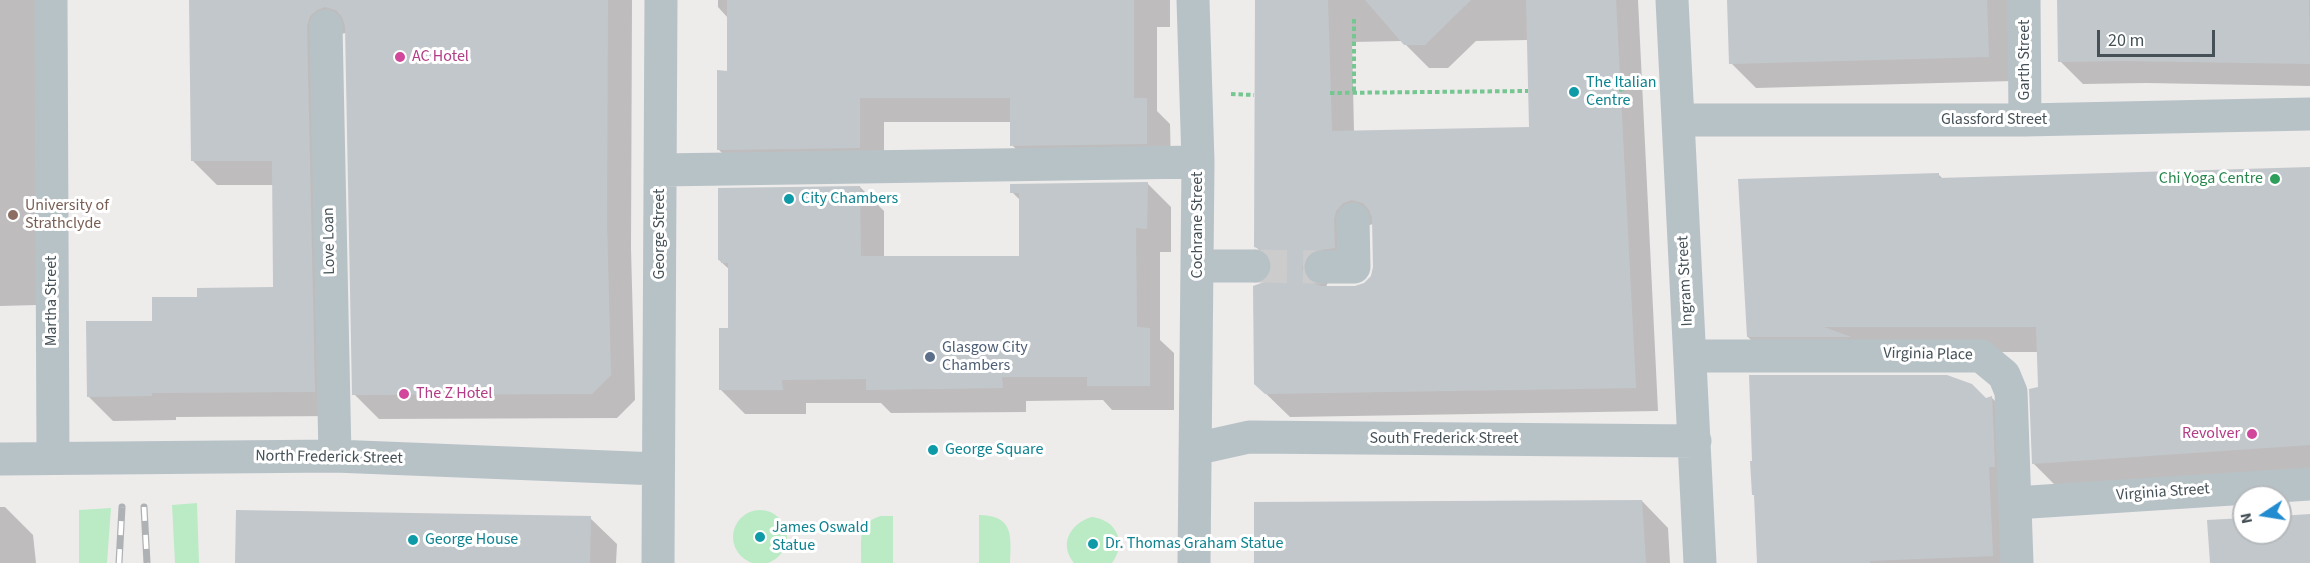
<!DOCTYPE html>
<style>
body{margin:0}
#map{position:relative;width:2310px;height:563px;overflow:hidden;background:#eeebeb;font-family:"Source Sans 3",sans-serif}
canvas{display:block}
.north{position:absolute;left:2232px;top:485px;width:60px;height:60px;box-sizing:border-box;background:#fff;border:2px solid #b5b9bc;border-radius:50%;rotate:258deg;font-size:16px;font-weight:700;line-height:24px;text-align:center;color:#455157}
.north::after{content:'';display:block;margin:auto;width:21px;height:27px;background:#238bd0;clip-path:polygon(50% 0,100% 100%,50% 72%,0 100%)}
.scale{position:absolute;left:2097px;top:30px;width:118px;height:27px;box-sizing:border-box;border:3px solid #455157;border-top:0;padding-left:8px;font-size:18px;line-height:21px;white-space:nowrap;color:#455157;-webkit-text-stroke:4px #fff;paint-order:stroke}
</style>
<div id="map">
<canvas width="2310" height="563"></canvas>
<div class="north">N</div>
<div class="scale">20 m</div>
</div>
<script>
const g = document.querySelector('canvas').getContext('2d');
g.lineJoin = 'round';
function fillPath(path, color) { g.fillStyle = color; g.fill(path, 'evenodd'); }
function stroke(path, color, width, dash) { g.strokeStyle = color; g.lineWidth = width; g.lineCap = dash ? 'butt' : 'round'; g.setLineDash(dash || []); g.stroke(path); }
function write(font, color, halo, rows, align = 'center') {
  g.font = font + ' "Source Sans 3",sans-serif'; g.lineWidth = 6; g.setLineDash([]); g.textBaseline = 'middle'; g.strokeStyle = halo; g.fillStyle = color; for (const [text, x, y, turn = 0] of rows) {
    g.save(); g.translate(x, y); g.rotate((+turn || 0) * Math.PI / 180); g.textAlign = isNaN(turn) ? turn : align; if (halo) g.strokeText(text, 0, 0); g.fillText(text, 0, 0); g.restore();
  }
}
const green = new Path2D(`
 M 197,503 L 199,563 L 175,563 L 172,505 Z
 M 111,508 L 107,563 L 79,563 L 79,510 Z
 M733 537a27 27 0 1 1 54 0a27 27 0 1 1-54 0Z
 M 979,515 C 1014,516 1011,535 1010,563 L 979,563 Z
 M 881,516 L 893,516 L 893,563 L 861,563 C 862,541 856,523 881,516 Z
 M 1092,517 C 1117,520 1127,543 1112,563 L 1074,563 C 1058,544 1071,523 1092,517 Z`);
const shadow = new Path2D(`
 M 0,0 L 35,0 L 37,305 L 0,306 Z
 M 191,0 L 632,0 L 631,248 L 635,400 L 617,418 L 379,419 L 354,394 L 346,33 L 340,34 L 339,416 L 176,417 L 176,420 L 113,421 L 88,396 L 153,322 L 198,298 L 274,289 L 273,185 L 217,185 L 192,160 Z
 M 718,0 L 1170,0 L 1170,27 L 1157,27 L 1157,111 L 1170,124 L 1171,167 L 1036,169 L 1012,145 L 1012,122 L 884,122 L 884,172 L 743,174 L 719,150 L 728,72 L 728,18 L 718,7 Z
 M 1256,0 L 1638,0 L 1658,411 L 1290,417 L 1255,383 L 1265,283 L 1271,277 L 1274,265 L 1256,247 ZM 1528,40 L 1530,129 L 1354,132 L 1352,42 L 1402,41 L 1429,68 L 1448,68 L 1476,41 ZM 1373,224 L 1374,267 L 1371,277 L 1365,284 L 1354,287 L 1326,287 L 1328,282 L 1366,226 Z
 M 1729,0 L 2011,0 L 2013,81 L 1756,88 L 1731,63 Z
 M 2059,0 L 2310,0 L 2310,86 L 2147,83 L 2083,84 L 2060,61 Z
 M 2310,169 L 2310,472 L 2059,489 L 2034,464 L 2039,388 L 2038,352 L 1863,352 L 1774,362 L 1748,337 L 1939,175 L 1943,179 Z
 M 1147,183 L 1171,207 L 1171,252 L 1160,252 L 1160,340 L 1174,353 L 1174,410 L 1112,410 L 1103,400 L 1026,401 L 1026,412 L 891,413 L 881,403 L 806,403 L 806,414 L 745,414 L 721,390 L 730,330 L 730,270 L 719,260 L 860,187 L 884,211 L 884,257 L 1020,257 L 1021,201 L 1012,192 Z
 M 1992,398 L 2015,421 L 2015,563 L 1759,563 L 1756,497 L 1753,494 Z
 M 1642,501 L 1668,528 L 1670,563 L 1256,563 Z
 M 0,507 L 5,507 L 33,535 L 36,563 L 0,563 Z
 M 590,518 L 617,544 L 616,563 L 236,563 Z`);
const building = new Path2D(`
 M 189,0 L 608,0 L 607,223 L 611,375 L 592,394 L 352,395 L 345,26 L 342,17 L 336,10 L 325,7 L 317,10 L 310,16 L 307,26 L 315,392 L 152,393 L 152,396 L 87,397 L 86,321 L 152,321 L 152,297 L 197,297 L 197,288 L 273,287 L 272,161 L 191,161 Z
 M 727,0 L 1134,0 L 1134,98 L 1147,98 L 1147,144 L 1010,146 L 1010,98 L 860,98 L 860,148 L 717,150 L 717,70 L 727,71 Z
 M 1255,0 L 1328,0 L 1332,131 L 1529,127 L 1526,0 L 1616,0 L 1636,388 L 1265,394 L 1254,384 L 1253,286 L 1264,282 L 1270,276 L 1273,267 L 1270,256 L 1263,250 L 1254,247 ZM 1352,200 L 1363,203 L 1369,210 L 1372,218 L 1373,267 L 1371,276 L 1364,283 L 1355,286 L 1321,286 L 1312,283 L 1305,276 L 1302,268 L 1305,258 L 1312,251 L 1335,248 L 1334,219 L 1336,211 L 1343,203 Z
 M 1365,0 L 1471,0 L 1425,45 L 1404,45 Z
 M 1727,0 L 1987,0 L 1989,57 L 1729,64 Z
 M 2057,0 L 2309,0 L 2310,64 L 2123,61 L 2058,62 Z
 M 2310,167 L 2310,445 L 2032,464 L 2029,389 L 2038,387 L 2036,327 L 1824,327 L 1851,337 L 1747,337 L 1738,179 L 1939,173 L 1939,178 Z
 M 1148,182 L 1147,229 L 1136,228 L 1137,327 L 1150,328 L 1150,386 L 1087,386 L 1087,377 L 1002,377 L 1003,388 L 866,390 L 866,379 L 782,380 L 783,390 L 719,390 L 719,328 L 728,328 L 728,263 L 721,263 L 721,260 L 718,260 L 718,188 L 860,186 L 861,256 L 1019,256 L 1019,193 L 1010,193 L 1010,184 Z
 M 1749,375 L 1947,375 L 1972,384 L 1986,398 L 1992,396 L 1995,467 L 1989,467 L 1993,556 L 1870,561 L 1870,563 L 1757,563 L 1754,495 L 1752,495 L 1750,461 L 1752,461 Z
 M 1642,500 L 1646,563 L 1254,563 L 1254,502 Z
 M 236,510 L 591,516 L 590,563 L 235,563 Z
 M 2310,514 L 2310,563 L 2210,563 L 2207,520 L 2244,518 L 2244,533 L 2280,533 L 2280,516 Z`);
const minorTunnel = new Path2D(`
 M 1254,266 L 1321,267`);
const path = new Path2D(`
 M 1354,19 L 1354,93
 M 1619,90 L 1641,83
 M 1330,93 L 1528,91
 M 1231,94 L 1254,95`);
const minor = new Path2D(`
 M 51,0 L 53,458
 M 1193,0 L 1198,162 L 1194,563
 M 1672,0 L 1700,563
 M 2024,0 L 2025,120
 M 326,26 L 335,456
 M 1678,120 L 2025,120 L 2310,114
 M 660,170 L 1198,162
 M 1197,266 L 1254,266
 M 1321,267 L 1354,267 L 1353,219
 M 1690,356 L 1981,356 L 2004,375 L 2011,392 L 2017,563
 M 1195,449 L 1249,437 L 1695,441
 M 0,459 L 335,456 L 658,469
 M 2015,503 L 2310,484
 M 658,563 L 661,0`);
const rail = new Path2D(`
 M 144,507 L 147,563
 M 119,563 L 122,507`);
const markers = [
 [400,57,6,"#d1479c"],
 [1574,92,6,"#0f9aa8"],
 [2275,179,6,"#2e9e5b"],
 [789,199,6,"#0f9aa8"],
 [13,215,6,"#8d6e63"],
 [930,357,6,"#5c6f8a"],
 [404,394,6,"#d1479c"],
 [2252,434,6,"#d1479c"],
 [933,450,6,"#0f9aa8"],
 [760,537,6,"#0f9aa8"],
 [413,540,6,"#0f9aa8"],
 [1093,544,6,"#0f9aa8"]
];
const hotelNames = [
 ["AC Hotel",412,57],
 ["The Z Hotel",416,394],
 ["Revolver",2240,434,"right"]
];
const streetNames = [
 ["Garth Street",2025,60,-90],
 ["Glassford Street",1994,120],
 ["Cochrane Street",1198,225,-90],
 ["George Street",660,234,-90],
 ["Love Loan",330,241,-91],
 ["Ingram Street",1686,281,-93],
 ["Martha Street",52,301,-90],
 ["Virginia Place",1928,355,1],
 ["South Frederick Street",1444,439],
 ["North Frederick Street",329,458,1],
 ["Virginia Street",2163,493,-4]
];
const cultureNames = [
 ["The Italian",1586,83],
 ["Centre",1586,101],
 ["City Chambers",801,199],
 ["George Square",945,450],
 ["James Oswald",772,528],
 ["Statue",772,546],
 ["George House",425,540],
 ["Dr. Thomas Graham Statue",1105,544]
];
const leisureNames = [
 ["Chi Yoga Centre",2263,179]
];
const educationNames = [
 ["University of",25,206],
 ["Strathclyde",25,224]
];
const serviceNames = [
 ["Glasgow City",942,348],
 ["Chambers",942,366]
];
fillPath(green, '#baebc5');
fillPath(shadow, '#0003');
fillPath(building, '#c2c7cb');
stroke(minorTunnel, '#cccccd', 33, [33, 16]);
stroke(path, '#75c691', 4, [4.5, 3]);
stroke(minor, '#b7c2c7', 33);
stroke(rail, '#aeb2b5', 7);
stroke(rail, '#fff', 4.5, [14]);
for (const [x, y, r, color] of markers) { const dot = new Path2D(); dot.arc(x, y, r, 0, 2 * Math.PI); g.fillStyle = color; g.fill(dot); stroke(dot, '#fff', 2); }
write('16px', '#b23c85', '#fff', hotelNames, 'left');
write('16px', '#455157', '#fff', streetNames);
write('16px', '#0d838f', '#fff', cultureNames, 'left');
write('16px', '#27864d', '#fff', leisureNames, 'right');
write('16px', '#785e54', '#fff', educationNames, 'left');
write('16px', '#4e5e75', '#fff', serviceNames, 'left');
</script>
